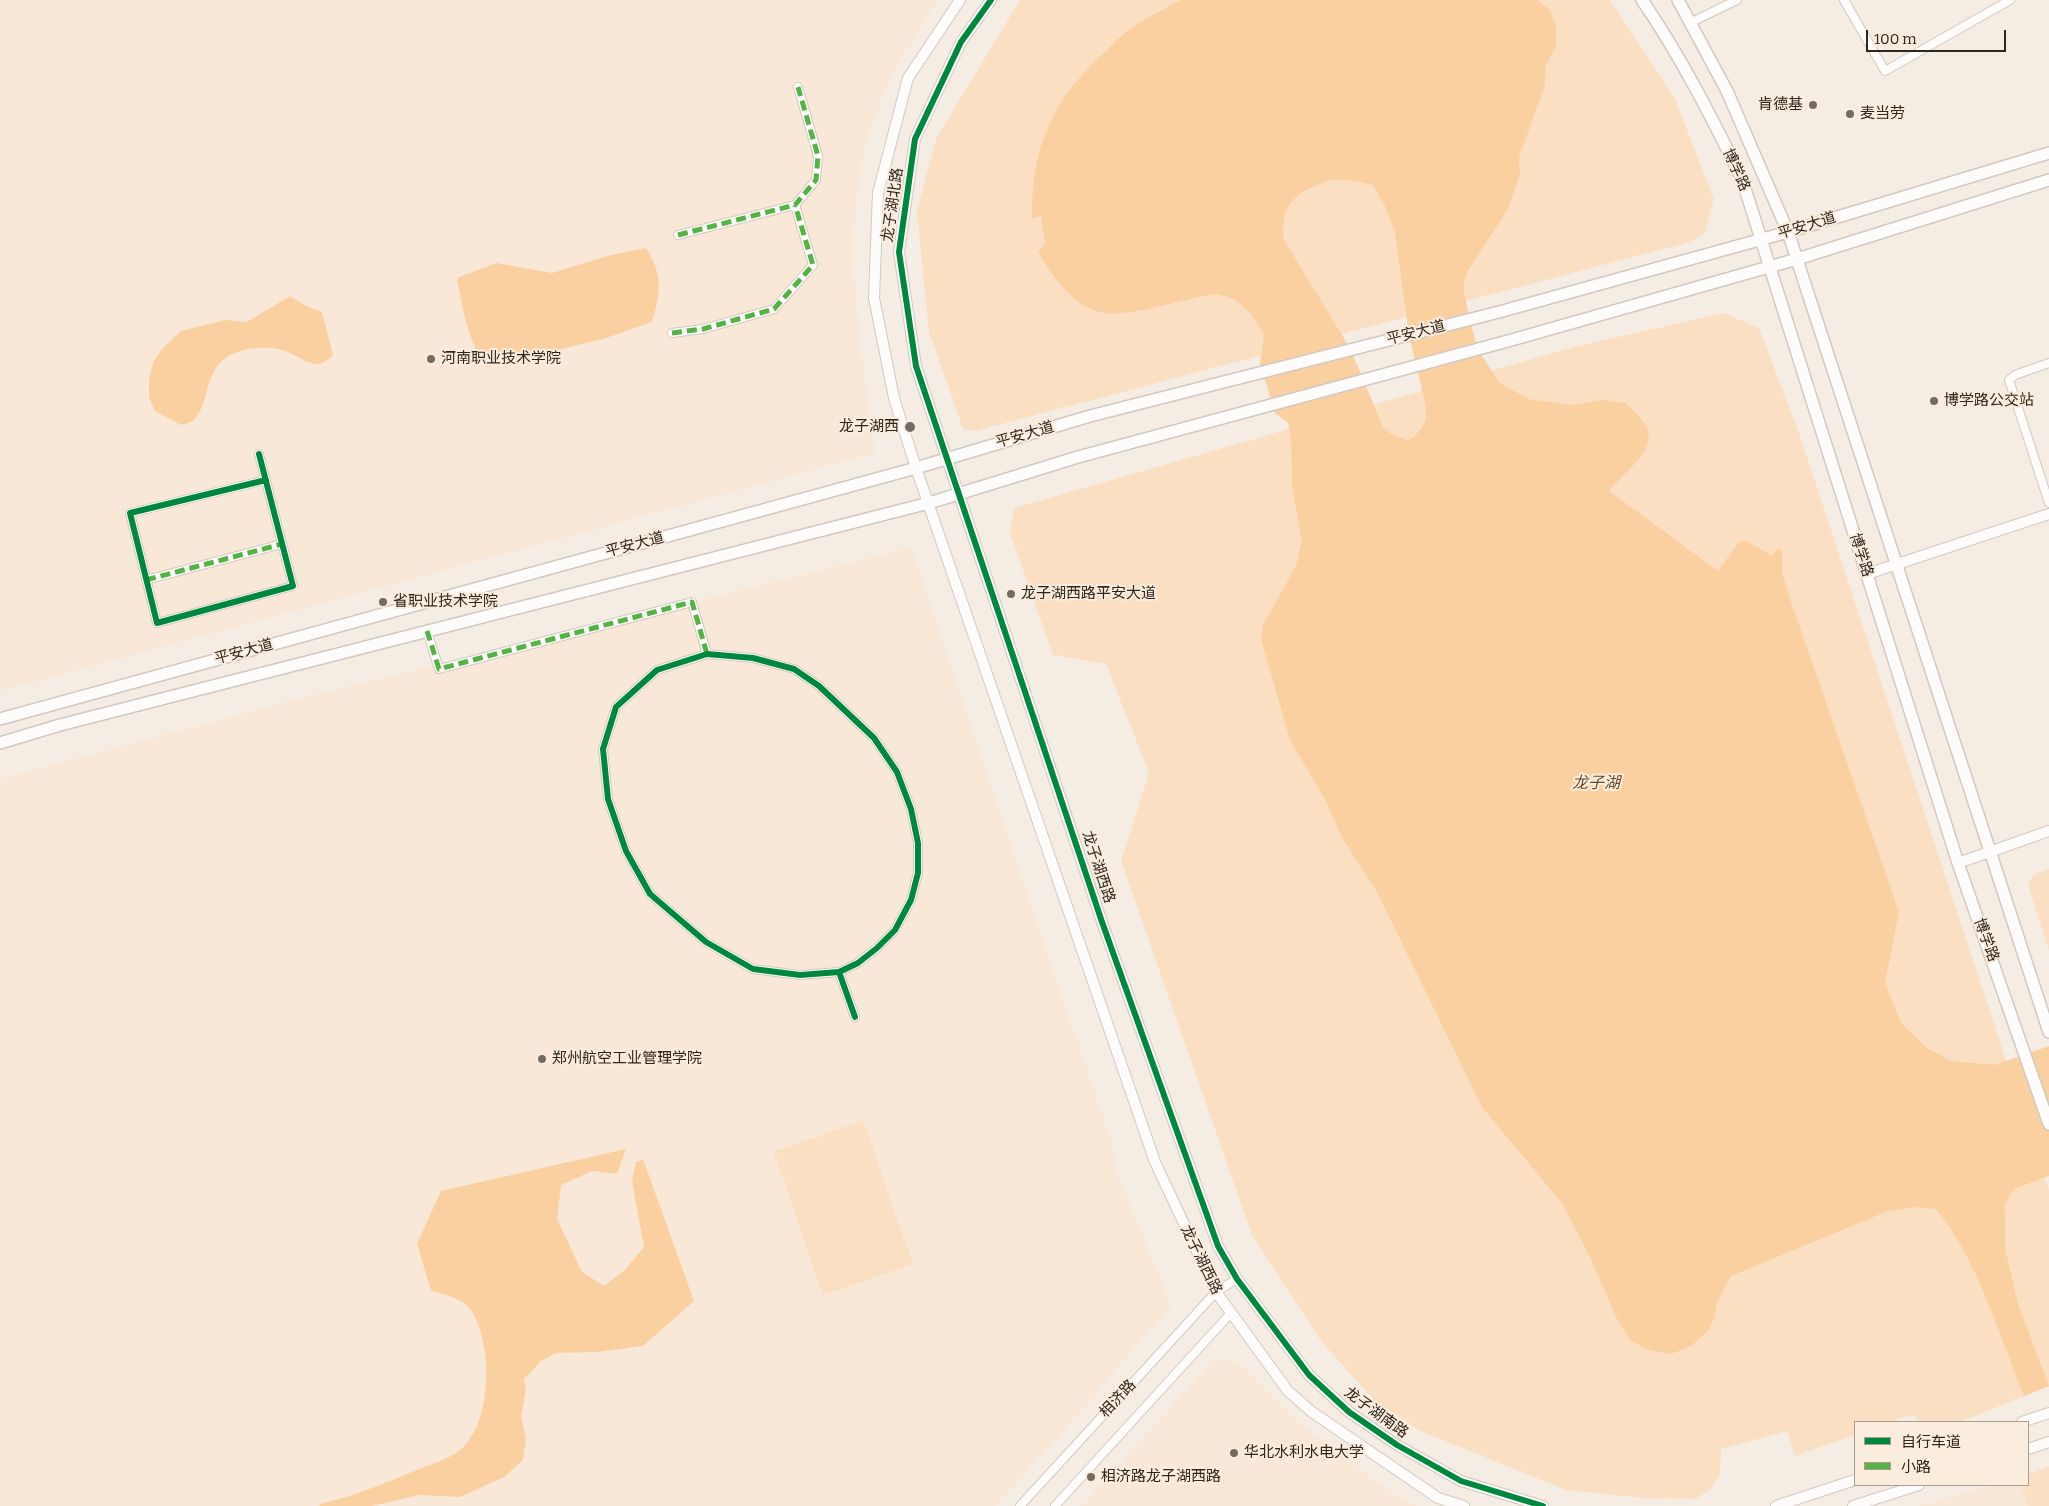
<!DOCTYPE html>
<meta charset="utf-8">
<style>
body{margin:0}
#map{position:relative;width:2049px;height:1506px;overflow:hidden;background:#f5ede4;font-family:Bitter,"Noto Sans SC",serif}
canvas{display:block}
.legend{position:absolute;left:1854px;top:1421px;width:175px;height:65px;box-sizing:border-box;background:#fbedde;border:1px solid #a99d90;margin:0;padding:6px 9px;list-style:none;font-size:15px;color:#2e251c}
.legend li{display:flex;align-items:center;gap:10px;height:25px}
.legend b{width:25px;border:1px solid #a99d90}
.scale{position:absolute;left:1866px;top:30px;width:140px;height:22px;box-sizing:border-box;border:2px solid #2e251c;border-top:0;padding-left:6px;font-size:15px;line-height:18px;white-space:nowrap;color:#2e251c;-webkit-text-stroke:4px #fbedde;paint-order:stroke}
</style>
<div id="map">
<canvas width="2049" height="1506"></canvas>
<ul class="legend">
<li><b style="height:6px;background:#00873e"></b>自行车道</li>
<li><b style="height:6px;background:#56b245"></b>小路</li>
</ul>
<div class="scale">100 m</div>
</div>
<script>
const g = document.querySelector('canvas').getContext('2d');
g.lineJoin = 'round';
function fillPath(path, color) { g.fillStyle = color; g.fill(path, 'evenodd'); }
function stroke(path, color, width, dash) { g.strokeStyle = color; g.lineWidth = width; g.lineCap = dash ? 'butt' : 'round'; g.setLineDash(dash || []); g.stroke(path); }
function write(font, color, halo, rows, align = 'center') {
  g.font = font + ' Bitter,"Noto Sans SC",serif'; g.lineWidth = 4; g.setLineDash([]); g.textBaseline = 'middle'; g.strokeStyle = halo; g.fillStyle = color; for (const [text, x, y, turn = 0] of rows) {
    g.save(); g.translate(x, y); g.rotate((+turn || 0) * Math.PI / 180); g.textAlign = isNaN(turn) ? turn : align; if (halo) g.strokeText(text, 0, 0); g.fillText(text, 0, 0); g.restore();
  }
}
const built = new Path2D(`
 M 0,0 L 938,0 L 899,63 L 885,90 L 865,147 L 855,213 L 853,260 L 860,344 L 875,453 L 0,691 Z
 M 911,548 L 1110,1137 L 1120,1180 L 1172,1307 L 1131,1351 L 1090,1402 L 995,1506 L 0,1506 L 0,779 L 283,703 Z
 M 1214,1359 L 1240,1363 L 1293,1417 L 1386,1489 L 1419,1506 L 1081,1506 Z
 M 1992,1485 L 2021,1485 L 2028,1506 L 1919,1506 Z`);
const green = new Path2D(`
 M 1020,0 L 1610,0 L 1675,99 L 1714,199 L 1705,233 L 1690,242 L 975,431 L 963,429 L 929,332 L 917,211 L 936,139 Z
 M 1724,313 L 1759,328 L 1800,436 L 2049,1190 L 2049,1386 L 1960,1422 L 1920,1422 L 1913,1414 L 1890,1422 L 1855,1422 L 1855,1435 L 1795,1456 L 1787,1431 L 1721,1449 L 1720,1476 L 1710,1490 L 1695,1499 L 1643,1498 L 1566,1490 L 1418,1430 L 1373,1399 L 1321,1341 L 1252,1235 L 1121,861 L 1149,773 L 1106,664 L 1053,655 L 1010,533 L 1014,508 L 1574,347 Z
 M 2049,869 L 2049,951 L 2028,885 L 2034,874 Z
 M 863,1120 L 913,1264 L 823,1295 L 774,1152 Z
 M 2049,1467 L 2049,1506 L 2028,1506 L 2021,1485 L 2028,1485 L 2028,1474 Z`);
const water = new Path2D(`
 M 1181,0 L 1537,0 L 1549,9 L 1556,27 L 1556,46 L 1545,67 L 1545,85 L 1519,157 L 1520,174 L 1508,209 L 1467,272 L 1463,287 L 1470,321 L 1478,350 L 1500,383 L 1528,399 L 1571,405 L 1602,400 L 1626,403 C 1632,410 1640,416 1645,424 C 1661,448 1622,474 1609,491 L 1718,571 L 1739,542 L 1745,540 L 1772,556 L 1778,548 L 1782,551 L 1782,573 L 1790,599 L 1899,912 L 1885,983 L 1901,1023 L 1927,1048 L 1951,1061 L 1995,1065 L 2049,1046 L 2049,1176 L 2014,1189 L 2005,1205 L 2005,1248 L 2018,1304 L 2049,1386 L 2024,1396 C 2001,1339 1976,1256 1936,1209 L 1915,1207 L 1888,1211 L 1731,1276 L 1717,1302 L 1715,1317 L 1708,1331 L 1691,1346 L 1671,1354 L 1649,1350 L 1631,1341 L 1618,1321 L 1590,1257 L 1562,1203 L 1482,1107 L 1377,892 L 1341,836 L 1326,801 L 1290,740 L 1261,639 L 1263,625 L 1296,566 L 1302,541 L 1292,486 L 1291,436 L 1288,423 L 1275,413 L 1260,364 L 1264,334 C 1252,314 1241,298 1217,294 C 1189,297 1126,318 1103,313 C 1074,307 1050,275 1038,251 L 1045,244 L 1041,216 L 1032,218 C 1031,146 1054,97 1108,49 C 1115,42 1122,34 1131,29 C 1146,18 1164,9 1181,0 ZM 1332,180 L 1348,180 L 1373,185 L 1385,206 L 1395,233 L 1409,335 L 1426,407 L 1426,419 L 1421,429 L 1413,438 L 1407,440 L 1391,434 L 1383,427 L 1350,348 L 1284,240 C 1278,203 1300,189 1332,180 Z
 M 646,248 C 663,274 661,293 652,322 L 603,339 L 487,367 C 470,348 461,304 457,278 L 496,263 L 552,273 L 611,255 Z
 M 290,296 L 306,306 L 322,312 L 333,355 C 315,375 303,356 282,350 C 270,347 252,347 240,351 C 199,364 213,406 192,421 C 189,423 184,424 181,425 L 155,411 L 149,398 L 149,379 L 153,363 L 161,350 L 181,331 L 225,320 L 247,322 Z
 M 626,1149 L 617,1174 L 592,1171 L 561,1185 L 557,1219 L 582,1272 L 604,1286 L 624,1271 L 644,1247 L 632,1181 L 636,1162 L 643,1159 L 694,1301 L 643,1346 L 597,1352 L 556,1353 L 541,1361 L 524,1379 L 526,1390 L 521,1416 L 526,1440 L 523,1460 L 504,1477 L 460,1497 L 419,1495 L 372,1506 L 320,1506 L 319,1504 C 355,1496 386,1483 419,1469 C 431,1464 444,1460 455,1454 C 493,1430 494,1345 471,1310 C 464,1299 444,1294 431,1291 L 417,1244 L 441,1191 Z`);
const minor = new Path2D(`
 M 1844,0 L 1885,71 L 2010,0
 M 1692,22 L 1737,0
 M 678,235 L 795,205 L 816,180 L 818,156 L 798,87
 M 672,333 L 703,329 L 774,309 L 813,265 L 795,205
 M 2049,363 L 2015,375 L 2009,380 L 2049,503
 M 259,454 L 293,586 L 157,623 L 130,513 L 266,480
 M 146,580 L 282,544
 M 427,631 L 439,669 L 692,602 L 707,654
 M 839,972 L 858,963 L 877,948 L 895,930 L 911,900 L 918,873 L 918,843 L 911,809 L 897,772 L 874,738 L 819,686 L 794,669 L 753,658 L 707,654 L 657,670 L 616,707 L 603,749 L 608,799 L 626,851 L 650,894 L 706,942 L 753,969 L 800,975 L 839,972 L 855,1017
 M 1020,1506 L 1216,1292 L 1237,1279
 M 1055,1506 L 1230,1314`);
const tertiary = new Path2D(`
 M 960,0 L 908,78 L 878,193 L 874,298 L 894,398 L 916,468 L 1155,1162 L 1216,1292 L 1288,1391 L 1312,1412 L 1438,1498 L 1464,1506
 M 991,0 L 961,42 L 915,139 L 899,252 L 916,366 L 1102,922 L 1218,1246 L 1237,1279 L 1309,1375 L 1349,1412 L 1397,1445 L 1461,1481 L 1543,1506
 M 1867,574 L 2049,514
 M 1958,863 L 2049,831
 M 2022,1422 L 2049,1413
 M 2028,1449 L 2049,1442
 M 1776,1506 L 1855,1480
 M 1853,1506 L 1919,1485`);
const secondary = new Path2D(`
 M 1642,0 C 1681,57 1712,118 1742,179 L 1958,863 L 2049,1124
 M 1678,0 L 1727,91 L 1788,232 L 2049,1032
 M 0,719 L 916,468 L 1090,416 L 1499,312 L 1788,232 L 2049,153
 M 0,743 L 60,725 L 929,503 L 1078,457 L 1508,341 L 1797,259 L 2049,180`);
const quiet = new Path2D(`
 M 678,235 L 795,205 L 816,180 L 818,156 L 798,87
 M 672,333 L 703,329 L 774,309 L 813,265 L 795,205
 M 146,580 L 282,544
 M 427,631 L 439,669 L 692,602 L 707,654`);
const cycleway = new Path2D(`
 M 991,0 L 961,42 L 915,139 L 899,252 L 916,366 L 1102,922 L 1218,1246 L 1237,1279 L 1309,1375 L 1349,1412 L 1397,1445 L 1461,1481 L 1543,1506
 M 259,454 L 293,586 L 157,623 L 130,513 L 266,480
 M 839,972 L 858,963 L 877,948 L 895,930 L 911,900 L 918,873 L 918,843 L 911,809 L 897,772 L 874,738 L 819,686 L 794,669 L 753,658 L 707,654 L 657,670 L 616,707 L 603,749 L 608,799 L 626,851 L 650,894 L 706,942 L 753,969 L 800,975 L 839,972 L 855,1017`);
const markers = [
 [1813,105,5,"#746b62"],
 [1850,114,5,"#746b62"],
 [431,359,5,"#746b62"],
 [1934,401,5,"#746b62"],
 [910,427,6,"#746b62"],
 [1011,594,5,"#746b62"],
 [383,602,5,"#746b62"],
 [542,1059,5,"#746b62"],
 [1234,1453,5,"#746b62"],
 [1091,1477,5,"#746b62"]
];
const poiNames = [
 ["肯德基",1803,105,"right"],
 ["麦当劳",1860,114],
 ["河南职业技术学院",441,359],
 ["博学路公交站",1944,401],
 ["龙子湖西",899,427,"right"],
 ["龙子湖西路平安大道",1021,594],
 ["省职业技术学院",393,602],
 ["郑州航空工业管理学院",552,1059],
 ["华北水利水电大学",1244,1453],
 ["相济路龙子湖西路",1101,1477]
];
const streetNames = [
 ["博学路",1736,170,66],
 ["龙子湖北路",893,205,-82],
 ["平安大道",1807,226,-17],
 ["平安大道",1416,333,-14],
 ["平安大道",1025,435,-16],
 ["平安大道",635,545,-15],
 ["博学路",1861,555,72],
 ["平安大道",244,652,-15],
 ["龙子湖西路",1098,867,72],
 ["博学路",1986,940,70],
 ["龙子湖西路",1201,1260,64],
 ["相济路",1118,1399,-47],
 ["龙子湖南路",1376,1413,36]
];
const waterNames = [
 ["龙子湖",1596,784]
];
fillPath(built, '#f9e8d7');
fillPath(green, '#fadfc2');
fillPath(water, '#fbd0a1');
stroke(minor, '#d1c9c1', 10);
stroke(tertiary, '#d1c9c1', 12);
stroke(secondary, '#d1c9c1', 14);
stroke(minor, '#fefcfb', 8);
stroke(tertiary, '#fefcfb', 10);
stroke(secondary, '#fefcfb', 11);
stroke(quiet, '#56b245', 5, [10, 5]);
stroke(cycleway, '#00873e', 6);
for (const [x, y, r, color] of markers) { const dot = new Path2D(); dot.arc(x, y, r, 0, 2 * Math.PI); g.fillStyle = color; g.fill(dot); stroke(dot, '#fbedde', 2); }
write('15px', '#2e251c', '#fbedde', poiNames, 'left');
write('15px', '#2e251c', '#fbedde', streetNames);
write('italic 16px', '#664826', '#fbedde', waterNames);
</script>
